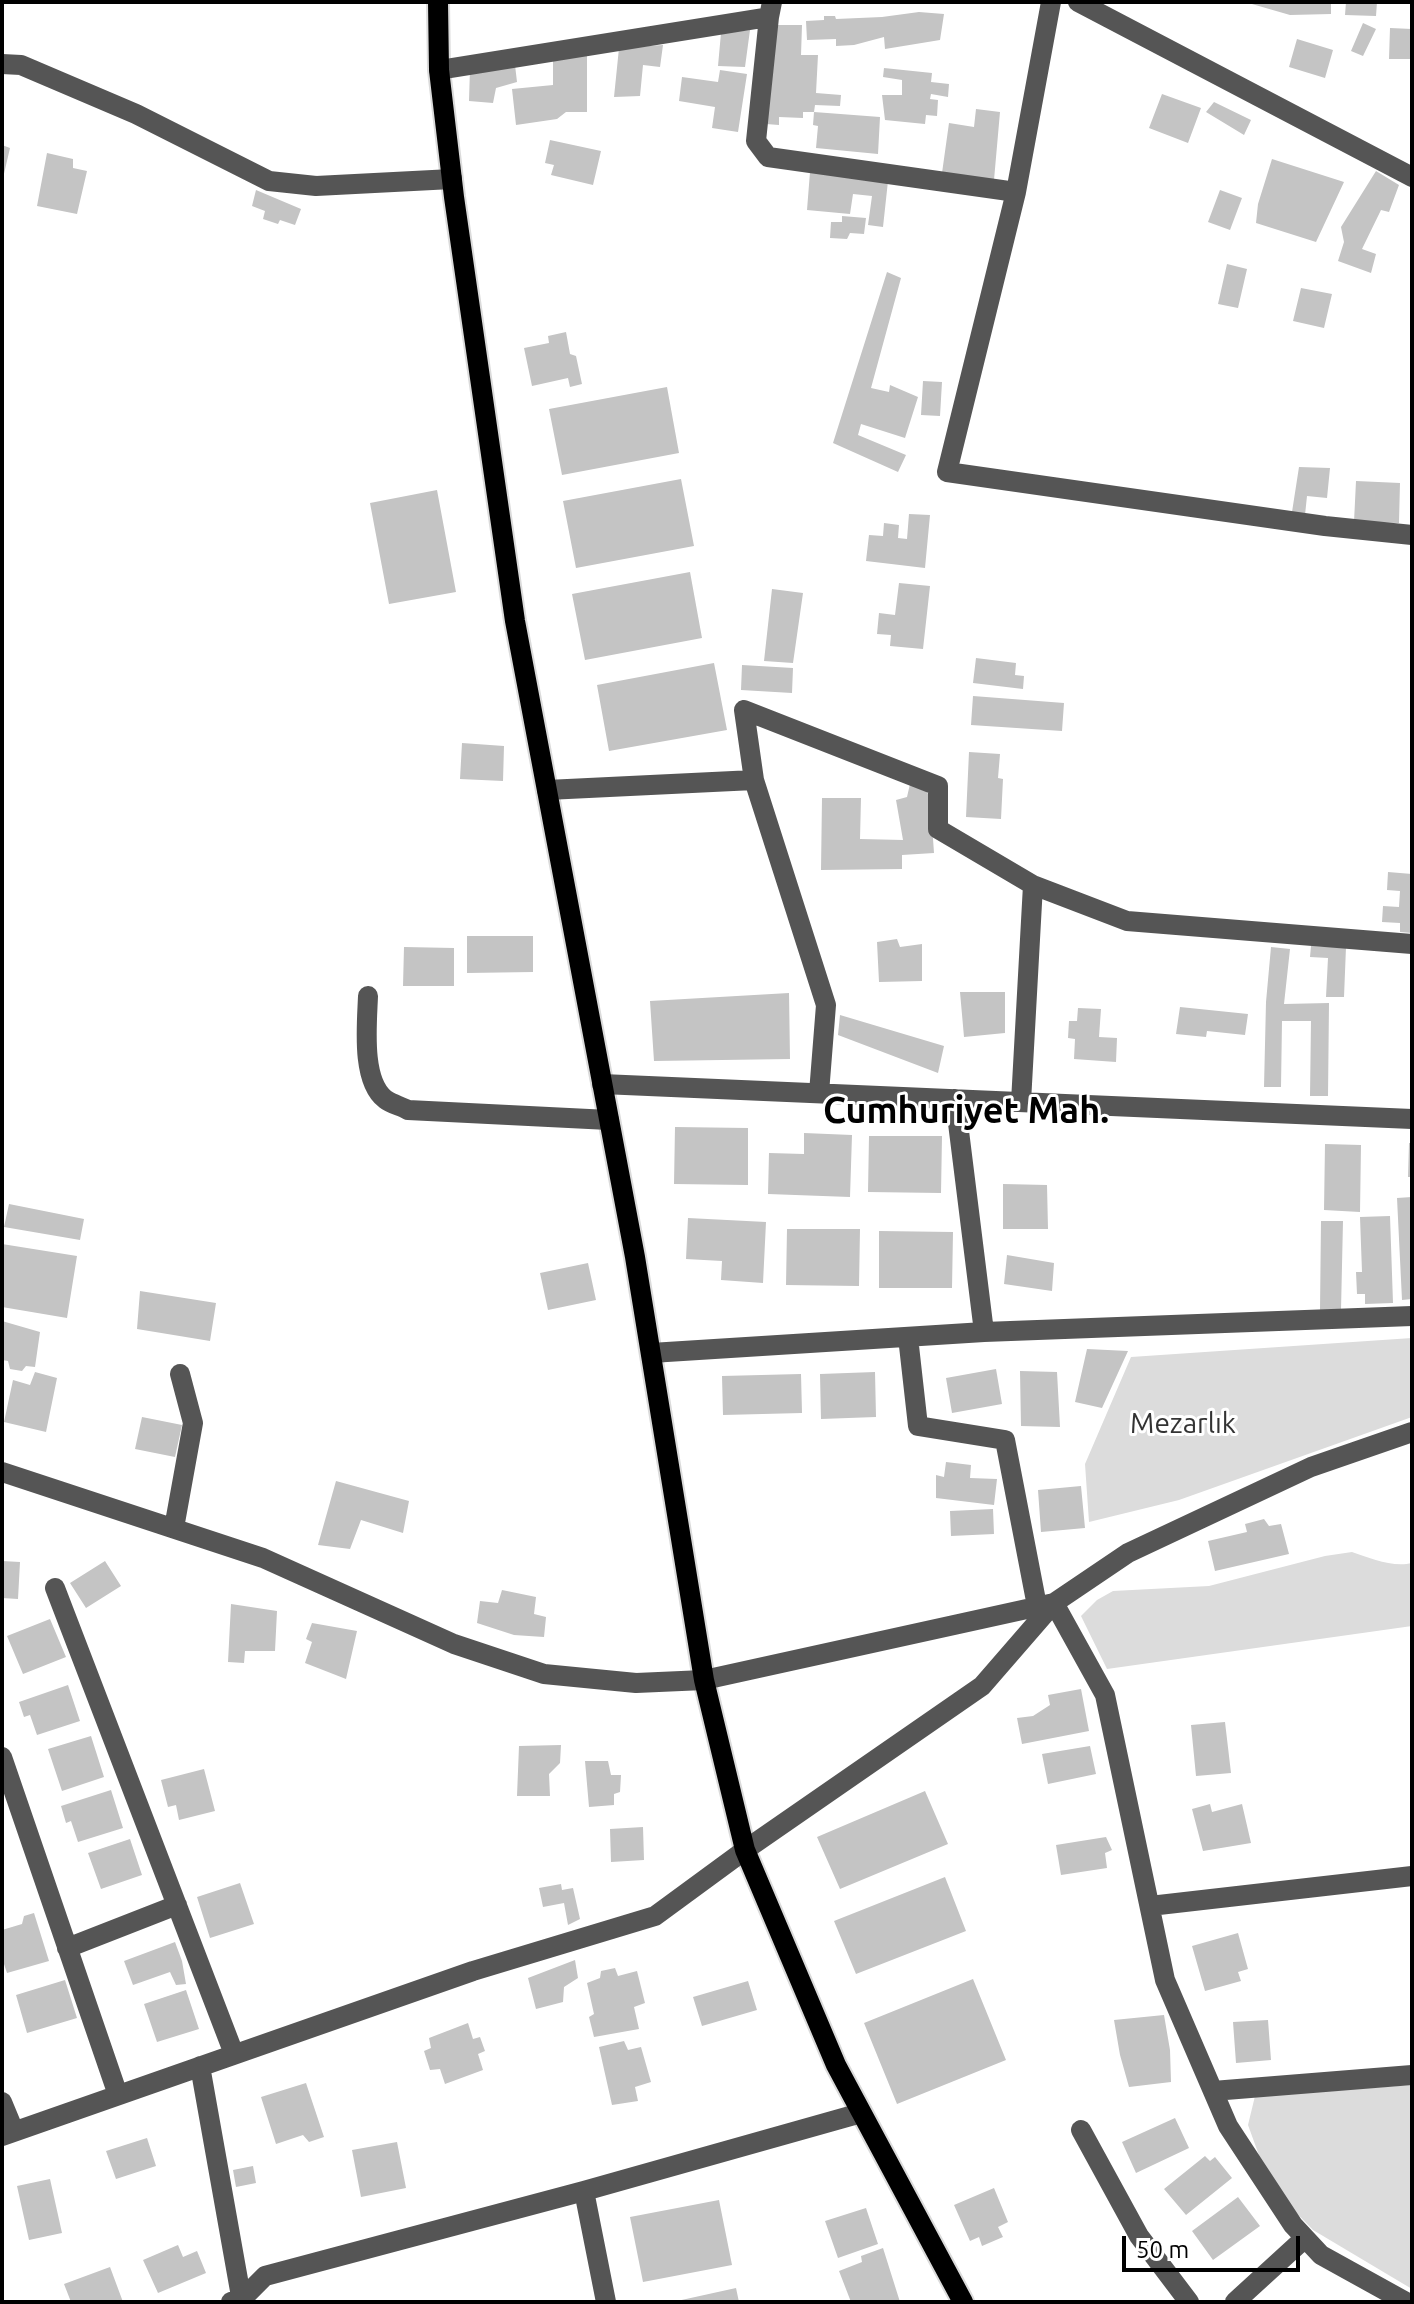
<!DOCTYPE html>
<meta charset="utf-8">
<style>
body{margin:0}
#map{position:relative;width:1414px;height:2304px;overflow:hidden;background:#fff;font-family:Ubuntu,sans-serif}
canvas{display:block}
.frame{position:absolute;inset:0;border:4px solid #000;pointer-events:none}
.scale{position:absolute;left:1122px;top:2236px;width:178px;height:36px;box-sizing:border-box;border:4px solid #000;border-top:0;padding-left:10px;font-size:24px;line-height:28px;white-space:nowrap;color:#000;-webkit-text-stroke:6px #fff;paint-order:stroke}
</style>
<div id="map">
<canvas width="1414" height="2304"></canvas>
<div class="frame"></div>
<div class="scale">50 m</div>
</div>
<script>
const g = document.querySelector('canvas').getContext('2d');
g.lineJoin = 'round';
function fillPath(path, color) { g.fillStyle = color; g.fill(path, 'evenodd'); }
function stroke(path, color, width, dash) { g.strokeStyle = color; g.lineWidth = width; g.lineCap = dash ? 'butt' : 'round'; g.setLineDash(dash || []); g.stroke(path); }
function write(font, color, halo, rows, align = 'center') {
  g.font = font + ' Ubuntu,sans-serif'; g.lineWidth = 6; g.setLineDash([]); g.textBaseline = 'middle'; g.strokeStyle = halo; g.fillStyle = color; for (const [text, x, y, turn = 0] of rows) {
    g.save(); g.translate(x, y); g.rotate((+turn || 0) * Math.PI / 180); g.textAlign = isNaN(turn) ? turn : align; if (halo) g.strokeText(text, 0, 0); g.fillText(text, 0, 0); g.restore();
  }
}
const green = new Path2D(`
 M 1412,1338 L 1412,1417 L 1179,1500 L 1089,1522 L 1085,1464 L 1131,1357 Z
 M 1352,1552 C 1370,1558 1393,1568 1412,1563 L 1412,1626 L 1107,1669 L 1081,1616 L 1097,1600 L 1113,1591 L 1209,1586 L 1325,1556 Z
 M 1412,2085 L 1412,2289 L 1313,2230 L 1284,2200 L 1260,2158 L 1248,2125 L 1255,2096 Z`);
const building = new Path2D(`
 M 1245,2 L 1331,2 L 1331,14 L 1290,15 Z
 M 1346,2 L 1377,2 L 1376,16 L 1345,15 Z
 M 919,12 L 944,14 L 940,40 L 885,49 L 884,37 L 854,45 L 836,46 L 836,39 L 807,40 L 806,21 L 824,20 L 824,16 L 835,16 L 836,19 L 882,17 Z
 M 1363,23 L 1376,29 L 1363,56 L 1351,51 Z
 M 772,25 L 802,25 L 801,55 L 818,55 L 816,93 L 841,95 L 840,106 L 815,105 L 814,112 L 803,112 L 803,118 L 779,117 L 779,125 L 766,124 Z
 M 1390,28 L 1412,29 L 1412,59 L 1389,59 Z
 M 750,30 L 745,67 L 718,66 L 721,33 Z
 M 1297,39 L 1333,50 L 1325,78 L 1289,67 Z
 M 663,45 L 660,67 L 643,65 L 640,96 L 614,97 L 619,48 Z
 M 587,55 L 587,112 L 566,112 L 557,119 L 516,125 L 512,89 L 553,85 L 553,58 Z
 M 515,65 L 517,82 L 496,88 L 493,103 L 469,101 L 470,69 Z
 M 884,68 L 932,73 L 931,82 L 949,84 L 948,97 L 931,94 L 930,99 L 938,100 L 937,116 L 926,115 L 925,124 L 885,120 L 882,95 L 902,95 L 902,80 L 883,77 Z
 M 720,70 L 747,74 L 738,132 L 712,128 L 715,107 L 679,101 L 682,77 L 718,82 Z
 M 1162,94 L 1201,108 L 1188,143 L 1149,128 Z
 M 1214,102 L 1251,120 L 1244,135 L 1206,112 Z
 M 976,109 L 1000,112 L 994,180 L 942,173 L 949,123 L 974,127 Z
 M 814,112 L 880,117 L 878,154 L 816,148 L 818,126 L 813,125 Z
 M 550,140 L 601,151 L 593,185 L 551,175 L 554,165 L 545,163 Z
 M 2,145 L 10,148 L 3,178 L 2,177 Z
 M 47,153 L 73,159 L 73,168 L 87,171 L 77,214 L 37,206 Z
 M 1272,159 L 1344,182 L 1316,242 L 1256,223 L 1258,204 Z
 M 1376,171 L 1399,185 L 1389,212 L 1381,210 L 1362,249 L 1376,254 L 1371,273 L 1338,261 L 1344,242 L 1341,227 Z
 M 810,172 L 888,181 L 883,227 L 868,225 L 872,196 L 853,194 L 850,214 L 807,210 Z
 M 256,190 L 301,209 L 295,225 L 280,220 L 278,224 L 263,219 L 265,211 L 252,206 Z
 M 1220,190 L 1242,198 L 1230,230 L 1208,222 Z
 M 842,216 L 866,218 L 864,234 L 850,233 L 847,239 L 830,238 L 831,222 L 842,222 Z
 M 1227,264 L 1247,269 L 1238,308 L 1218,304 Z
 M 887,272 L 901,278 L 871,388 L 889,392 L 890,385 L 918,397 L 905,438 L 861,424 L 858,435 L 906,455 L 898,472 L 833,443 Z
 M 1301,288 L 1332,294 L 1324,328 L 1293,321 Z
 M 566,332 L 570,354 L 576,356 L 582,384 L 570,387 L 568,378 L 532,386 L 524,348 L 549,343 L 548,336 Z
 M 923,381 L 942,382 L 940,416 L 921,415 Z
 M 667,387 L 679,453 L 562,475 L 549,409 Z
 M 1299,467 L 1330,468 L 1327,498 L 1307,496 L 1305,515 L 1292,512 Z
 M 681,479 L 694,546 L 576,568 L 563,501 Z
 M 1356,481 L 1400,483 L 1399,523 L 1354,522 Z
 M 437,490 L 456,592 L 389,604 L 370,503 Z
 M 909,514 L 930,515 L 925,568 L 866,561 L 869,535 L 883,536 L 884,523 L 899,525 L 898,538 L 907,539 Z
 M 690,572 L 702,638 L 585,660 L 572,594 Z
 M 899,583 L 930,586 L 923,649 L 890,646 L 891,635 L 877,634 L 879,613 L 895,615 Z
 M 772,589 L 803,593 L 793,663 L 764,661 Z
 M 976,658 L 1016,663 L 1015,675 L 1024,676 L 1023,689 L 973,683 Z
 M 714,663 L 727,730 L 609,751 L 597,685 Z
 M 742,665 L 793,668 L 792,693 L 741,690 Z
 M 973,696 L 1064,703 L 1062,731 L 971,725 Z
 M 462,743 L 504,746 L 503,781 L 460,779 Z
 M 969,752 L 1000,754 L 998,778 L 1003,779 L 1001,819 L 966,817 Z
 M 910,784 L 923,788 L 930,796 L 934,853 L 902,855 L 902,869 L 821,870 L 822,798 L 861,798 L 860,839 L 903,840 L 896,800 L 907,797 Z
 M 1388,872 L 1412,874 L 1412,933 L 1400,932 L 1400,923 L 1382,922 L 1383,906 L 1399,907 L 1400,891 L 1387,890 Z
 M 467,936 L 533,936 L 533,972 L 467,973 Z
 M 897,939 L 900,947 L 922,944 L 922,981 L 879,982 L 877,942 Z
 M 1311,946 L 1346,947 L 1344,997 L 1326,997 L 1328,958 L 1310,957 Z
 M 404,947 L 454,948 L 454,986 L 403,986 Z
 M 1271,947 L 1290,949 L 1284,1004 L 1329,1003 L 1328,1096 L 1310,1096 L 1311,1021 L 1282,1021 L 1281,1087 L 1264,1087 L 1266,1002 Z
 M 960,992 L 1005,992 L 1005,1033 L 964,1037 Z
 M 789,993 L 790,1059 L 654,1061 L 650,1001 Z
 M 1180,1007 L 1248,1014 L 1245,1035 L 1207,1031 L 1206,1037 L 1176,1034 Z
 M 1078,1008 L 1101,1009 L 1099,1037 L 1117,1038 L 1116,1062 L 1074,1059 L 1075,1039 L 1068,1038 L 1069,1021 L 1077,1021 Z
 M 840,1015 L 944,1046 L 938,1073 L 838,1035 Z
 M 675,1127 L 748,1128 L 748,1185 L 674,1184 Z
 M 804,1133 L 852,1135 L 850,1197 L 768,1194 L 769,1153 L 804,1154 Z
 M 869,1136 L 942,1136 L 941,1193 L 868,1192 Z
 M 1409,1143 L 1412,1143 L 1412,1177 L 1408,1177 Z
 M 1325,1144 L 1361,1145 L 1360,1212 L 1324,1210 Z
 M 1003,1184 L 1047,1185 L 1048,1229 L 1003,1229 Z
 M 1412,1197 L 1412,1299 L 1402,1300 L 1397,1198 Z
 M 9,1204 L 84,1219 L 80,1240 L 4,1227 Z
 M 1390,1216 L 1393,1303 L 1365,1304 L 1365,1294 L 1357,1294 L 1356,1272 L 1362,1272 L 1360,1217 Z
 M 688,1218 L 766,1222 L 763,1283 L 721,1280 L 722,1261 L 686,1259 Z
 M 1321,1221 L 1343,1221 L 1341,1310 L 1320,1310 Z
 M 787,1229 L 860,1229 L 859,1286 L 786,1285 Z
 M 879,1231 L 953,1232 L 952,1288 L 879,1288 Z
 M 2,1244 L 77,1256 L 67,1318 L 2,1307 Z
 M 1007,1255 L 1054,1263 L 1052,1291 L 1004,1284 Z
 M 588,1263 L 596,1300 L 548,1310 L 540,1273 Z
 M 140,1291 L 216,1303 L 210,1341 L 137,1329 Z
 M 2,1321 L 40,1332 L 35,1367 L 26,1366 L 22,1371 L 10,1369 L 8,1361 L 2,1360 Z
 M 1087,1349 L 1128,1351 L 1102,1408 L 1075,1402 Z
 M 996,1369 L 1002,1404 L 952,1413 L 946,1378 Z
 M 1020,1371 L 1057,1372 L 1060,1427 L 1021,1426 Z
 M 35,1372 L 57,1378 L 46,1432 L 4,1422 L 13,1380 L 30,1385 Z
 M 875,1372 L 876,1417 L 821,1419 L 820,1374 Z
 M 801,1374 L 802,1413 L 723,1415 L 722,1376 Z
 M 142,1417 L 182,1425 L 175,1457 L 135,1449 Z
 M 946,1462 L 971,1465 L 970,1478 L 997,1479 L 994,1505 L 936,1498 L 936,1475 L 944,1477 Z
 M 336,1481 L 409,1501 L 403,1533 L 361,1520 L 350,1549 L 318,1545 Z
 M 1081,1486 L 1085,1528 L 1041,1532 L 1038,1490 Z
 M 993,1509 L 994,1534 L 951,1536 L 950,1511 Z
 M 1264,1519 L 1269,1526 L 1281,1524 L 1289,1554 L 1215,1571 L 1208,1541 L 1247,1532 L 1245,1524 Z
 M 2,1561 L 20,1562 L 18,1599 L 2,1598 Z
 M 105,1561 L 121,1586 L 86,1608 L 70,1583 Z
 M 502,1590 L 536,1597 L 534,1614 L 546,1617 L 544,1637 L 514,1635 L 477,1623 L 480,1601 L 498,1603 Z
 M 231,1604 L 277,1611 L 275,1651 L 245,1651 L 244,1663 L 228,1662 Z
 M 50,1619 L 66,1657 L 23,1674 L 7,1636 Z
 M 312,1623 L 357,1631 L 346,1679 L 305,1663 L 312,1642 L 306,1639 Z
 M 68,1685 L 80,1721 L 37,1735 L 30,1715 L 24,1717 L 19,1702 Z
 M 1081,1689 L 1089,1731 L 1022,1744 L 1017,1718 L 1033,1716 L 1050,1705 L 1048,1695 Z
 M 1225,1722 L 1231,1773 L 1196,1776 L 1191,1725 Z
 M 91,1736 L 104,1777 L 62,1791 L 48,1749 Z
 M 561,1745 L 560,1763 L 549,1774 L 550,1796 L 517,1796 L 519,1746 Z
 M 1090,1746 L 1096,1774 L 1048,1784 L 1042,1754 Z
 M 585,1761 L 608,1761 L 611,1775 L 621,1775 L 620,1792 L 614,1794 L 614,1805 L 589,1807 Z
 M 204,1769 L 215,1811 L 179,1820 L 176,1805 L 168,1807 L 161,1780 Z
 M 111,1790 L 123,1828 L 78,1842 L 71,1821 L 66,1823 L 61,1806 Z
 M 925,1791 L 948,1844 L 840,1889 L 817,1837 Z
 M 1210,1804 L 1212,1812 L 1242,1804 L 1251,1843 L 1203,1851 L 1192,1809 Z
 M 643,1827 L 644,1860 L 611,1862 L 610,1829 Z
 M 1106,1837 L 1112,1850 L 1105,1853 L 1107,1868 L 1061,1875 L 1056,1845 Z
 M 130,1839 L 142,1875 L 101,1889 L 88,1853 Z
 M 945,1877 L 966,1931 L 856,1974 L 834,1921 Z
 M 240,1883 L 254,1924 L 210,1938 L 197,1897 Z
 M 561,1884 L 562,1890 L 573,1888 L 580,1919 L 568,1925 L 564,1903 L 543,1907 L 539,1888 Z
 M 34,1913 L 49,1961 L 7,1973 L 2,1958 L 2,1930 L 22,1924 L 24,1916 Z
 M 1238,1933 L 1248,1969 L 1238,1972 L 1241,1981 L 1205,1991 L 1192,1946 Z
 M 175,1942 L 182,1961 L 186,1984 L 176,1985 L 170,1972 L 133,1985 L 124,1961 Z
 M 575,1960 L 578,1978 L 564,1987 L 563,2002 L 536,2009 L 528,1978 Z
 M 615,1968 L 618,1976 L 637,1971 L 645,2003 L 634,2007 L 639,2029 L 594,2037 L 589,2017 L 594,2014 L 587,1983 L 600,1978 L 601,1971 Z
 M 973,1979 L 1006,2060 L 897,2104 L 864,2023 Z
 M 65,1980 L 77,2018 L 27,2033 L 16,1995 Z
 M 748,1981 L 757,2010 L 702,2026 L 693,1997 Z
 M 186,1990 L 199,2029 L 157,2042 L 144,2004 Z
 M 1164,2015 L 1170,2050 L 1171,2082 L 1129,2087 L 1120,2055 L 1114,2020 Z
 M 1268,2020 L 1271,2060 L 1236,2063 L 1233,2022 Z
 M 468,2023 L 473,2039 L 480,2037 L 485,2051 L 478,2054 L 483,2070 L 445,2084 L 440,2069 L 430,2070 L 424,2051 L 431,2048 L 429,2038 Z
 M 624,2041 L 628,2050 L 641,2047 L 651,2082 L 635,2087 L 638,2101 L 612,2105 L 599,2047 Z
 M 306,2083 L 324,2137 L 309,2142 L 303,2135 L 276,2144 L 261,2097 Z
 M 1175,2118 L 1189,2148 L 1136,2173 L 1122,2142 Z
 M 147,2138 L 156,2166 L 116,2179 L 106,2151 Z
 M 397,2142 L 406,2188 L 361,2197 L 352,2150 Z
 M 1205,2156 L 1210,2161 L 1215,2157 L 1232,2178 L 1186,2215 L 1164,2189 Z
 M 253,2166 L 256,2183 L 236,2187 L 233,2170 Z
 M 50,2179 L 62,2233 L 29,2240 L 17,2186 Z
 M 994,2188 L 1008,2222 L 998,2227 L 1003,2237 L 982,2246 L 979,2237 L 970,2241 L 954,2205 Z
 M 1238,2197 L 1260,2226 L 1213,2260 L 1192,2231 Z
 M 719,2200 L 732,2265 L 643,2282 L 630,2217 Z
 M 866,2208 L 878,2244 L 838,2258 L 825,2221 Z
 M 178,2245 L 183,2257 L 197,2251 L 206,2273 L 158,2293 L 143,2260 Z
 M 883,2248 L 900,2302 L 851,2302 L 839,2271 L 862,2262 L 861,2256 Z
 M 110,2267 L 123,2302 L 71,2302 L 64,2284 Z
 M 736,2288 L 739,2302 L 678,2302 L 677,2301 Z`);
const minor = new Path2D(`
 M 1051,2 L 1016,192 L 947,472 L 1325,526 L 1412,535
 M 1078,2 L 1412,177
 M 769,17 L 756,141 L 768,157 L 1016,192
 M 2,64 L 21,65 L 136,114 L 269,181 L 316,186 L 452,179
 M 439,70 L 769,17 L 772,2
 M 547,790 L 754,780
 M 1033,885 L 1127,921 L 1412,944
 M 368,996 C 367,1024 361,1080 385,1099 C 391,1104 401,1106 408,1110 L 609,1120
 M 602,1084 L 1412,1119
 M 819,1093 L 826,1005 L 754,780 L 744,710 L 938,786 L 938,829 L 1033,885 L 1021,1102
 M 955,1099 L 984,1332
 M 908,1337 L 918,1426 L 1005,1440 L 1037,1606
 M 651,1353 L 984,1332 L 1412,1316
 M 2,1472 L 263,1558 L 454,1644 L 544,1674 L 636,1683 L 704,1680 L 1054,1603 L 1105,1695 L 1165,1980 L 1228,2126 L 1293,2225 L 1321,2255 L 1406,2302
 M 174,1528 L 193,1423 L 180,1374
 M 55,1588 L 234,2054
 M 2,1757 L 118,2095
 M 1150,1906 L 1412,1876
 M 67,1948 L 177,1905
 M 200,2066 L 242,2302
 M 1213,2091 L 1412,2075
 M 2,2102 L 14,2131
 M 1081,2130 L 1139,2236 L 1189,2302
 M 2,2136 L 473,1971 L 655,1916 L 745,1850 L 982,1686 L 1054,1603 L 1128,1553 L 1311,1467 L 1412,1432
 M 584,2191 L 606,2302
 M 231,2302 L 242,2299 L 265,2276 L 584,2191 L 861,2113
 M 1235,2302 L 1305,2238`);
const major = new Path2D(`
 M 438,2 L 439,70 L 454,197 L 515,621 L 635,1257 L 704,1680 L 745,1850 L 836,2065 L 963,2302`);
const parkNames = [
 ["Mezarlık",1183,1424]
];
const districtNames = [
 ["Cumhuriyet Mah.",966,1111]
];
fillPath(green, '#dcdcdc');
fillPath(building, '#c4c4c4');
stroke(major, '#dbdbdb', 24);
stroke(minor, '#555', 20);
stroke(major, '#000', 20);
write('28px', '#333', '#fff', parkNames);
write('bold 36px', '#000', '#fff', districtNames);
</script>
